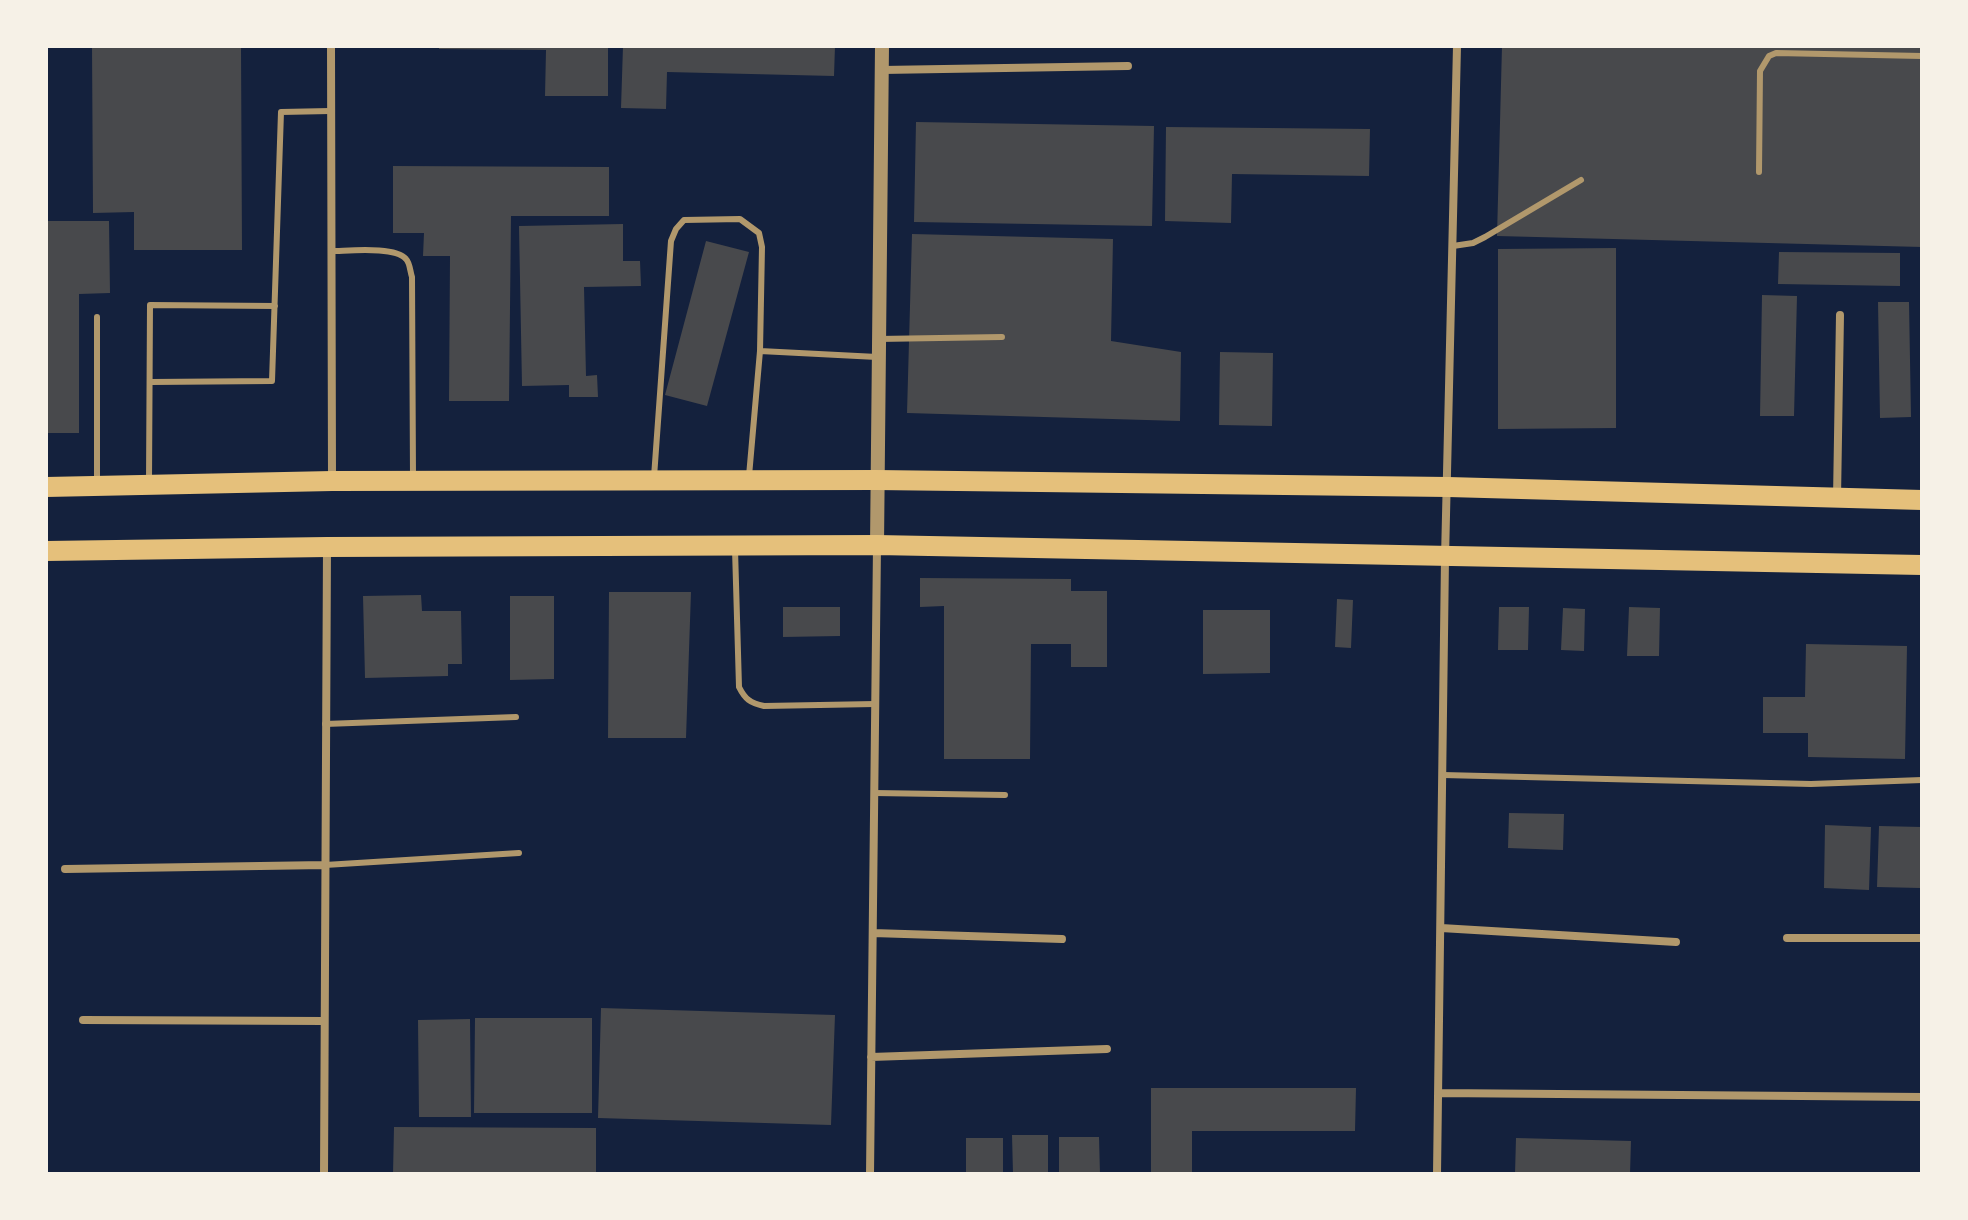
<!DOCTYPE html>
<style>
body{margin:0}
#map{position:relative;width:1968px;height:1220px;overflow:hidden;background:#14213d;font-family:Figtree,sans-serif}
canvas{display:block}
.frame{position:absolute;inset:0;border:48px solid #f6f1e7;pointer-events:none}
</style>
<div id="map">
<canvas width="1968" height="1220"></canvas>
<div class="frame"></div>
</div>
<script>
const g = document.querySelector('canvas').getContext('2d');
g.lineJoin = 'round';
function fillPath(path, color) { g.fillStyle = color; g.fill(path, 'evenodd'); }
function stroke(path, color, width, dash) { g.strokeStyle = color; g.lineWidth = width; g.lineCap = dash ? 'butt' : 'round'; g.setLineDash(dash || []); g.stroke(path); }
const building = new Path2D(`
 M 92,46 L 241,46 L 242,250 L 134,250 L 134,212 L 93,213 Z
 M 439,46 L 608,46 L 608,96 L 545,96 L 546,50 L 439,49 Z
 M 623,46 L 835,46 L 834,76 L 667,72 L 666,109 L 621,108 Z
 M 1502,46 L 1922,46 L 1922,247 L 1497,236 Z
 M 916,122 L 1154,126 L 1152,226 L 914,222 Z
 M 1166,127 L 1370,129 L 1369,176 L 1232,174 L 1231,223 L 1165,221 Z
 M 393,166 L 609,167 L 609,216 L 511,216 L 509,401 L 449,401 L 450,256 L 423,256 L 424,233 L 393,233 Z
 M 46,221 L 109,221 L 110,293 L 79,294 L 79,433 L 46,433 Z
 M 623,224 L 623,261 L 640,261 L 641,286 L 584,287 L 586,376 L 597,375 L 598,397 L 569,397 L 569,385 L 522,386 L 519,226 Z
 M 912,234 L 1113,239 L 1111,341 L 1181,352 L 1180,421 L 907,413 Z
 M 706,241 L 749,252 L 707,406 L 665,395 Z
 M 1616,248 L 1616,428 L 1498,429 L 1498,249 Z
 M 1779,252 L 1900,253 L 1900,286 L 1778,284 Z
 M 1762,295 L 1797,296 L 1794,416 L 1760,416 Z
 M 1878,302 L 1909,302 L 1911,417 L 1880,418 Z
 M 1220,352 L 1273,353 L 1272,426 L 1219,425 Z
 M 920,578 L 1071,579 L 1071,591 L 1107,591 L 1107,667 L 1071,667 L 1071,644 L 1031,644 L 1030,759 L 944,759 L 944,606 L 920,607 Z
 M 609,592 L 691,592 L 686,738 L 608,738 Z
 M 421,595 L 422,611 L 461,611 L 462,664 L 448,664 L 448,676 L 365,678 L 363,596 Z
 M 510,596 L 554,596 L 554,679 L 510,680 Z
 M 1337,599 L 1353,600 L 1351,648 L 1335,647 Z
 M 783,607 L 840,607 L 840,636 L 783,637 Z
 M 1499,607 L 1529,607 L 1528,650 L 1498,650 Z
 M 1629,607 L 1660,608 L 1659,656 L 1627,656 Z
 M 1563,608 L 1585,609 L 1584,651 L 1561,650 Z
 M 1203,610 L 1270,610 L 1270,673 L 1203,674 Z
 M 1806,644 L 1907,646 L 1905,759 L 1808,757 L 1808,733 L 1763,733 L 1763,697 L 1805,697 Z
 M 1509,813 L 1564,814 L 1563,850 L 1508,848 Z
 M 1825,825 L 1871,827 L 1869,890 L 1824,888 Z
 M 1879,826 L 1922,827 L 1920,888 L 1877,887 Z
 M 601,1008 L 835,1015 L 831,1125 L 598,1118 Z
 M 475,1018 L 592,1018 L 592,1113 L 474,1113 Z
 M 470,1019 L 471,1117 L 419,1117 L 418,1020 Z
 M 1151,1088 L 1356,1088 L 1355,1131 L 1192,1131 L 1192,1174 L 1151,1174 Z
 M 394,1127 L 596,1128 L 596,1174 L 393,1174 Z
 M 1012,1135 L 1048,1135 L 1048,1174 L 1013,1174 Z
 M 1059,1137 L 1099,1137 L 1100,1174 L 1059,1174 Z
 M 966,1138 L 1003,1138 L 1003,1174 L 966,1174 Z
 M 1516,1138 L 1631,1141 L 1630,1174 L 1515,1174 Z`);
const service = new Path2D(`
 M 1759,172 L 1760,71 L 1769,56 L 1776,53 L 1922,56
 M 1453,246 L 1473,243 L 1485,237 L 1581,180
 M 331,251 C 348,251 395,246 406,259 C 410,263 410,271 412,277 L 413,477
 M 878,339 L 1002,337
 M 760,351 L 877,357
 M 151,382 L 272,381 L 281,112 L 330,111
 M 654,477 L 671,241 L 676,229 L 684,220 L 740,219 L 759,233 L 762,247 L 760,351 L 749,476
 M 149,481 L 150,305 L 275,306
 M 97,483 L 97,317
 M 735,549 L 739,687 C 745,699 750,703 764,706 L 875,704
 M 325,724 L 516,717
 M 1443,775 L 1811,784 L 1922,780
 M 874,793 L 1005,795
 M 325,865 L 519,853`);
const minor = new Path2D(`
 M 331,46 L 332,480
 M 882,70 L 1128,66
 M 1837,498 L 1840,315
 M 65,869 L 325,865
 M 1441,928 L 1676,942
 M 873,933 L 1062,939
 M 1787,938 L 1922,938
 M 83,1020 L 324,1021
 M 871,1057 L 1107,1049
 M 1438,1093 L 1922,1097
 M 324,1174 L 327,547
 M 870,1174 L 877,546
 M 1437,1174 L 1445,558 L 1457,46`);
const tertiary = new Path2D(`
 M 877,545 L 882,46`);
const primary = new Path2D(`
 M 46,487 L 332,481 L 876,480 L 1448,487 L 1922,500
 M 46,551 L 327,547 L 877,545 L 1922,565`);
fillPath(building, '#48494c');
stroke(service, '#b1986c', 6);
stroke(minor, '#b1986c', 8);
stroke(tertiary, '#b1986c', 14);
stroke(primary, '#e5c07b', 20);
</script>
